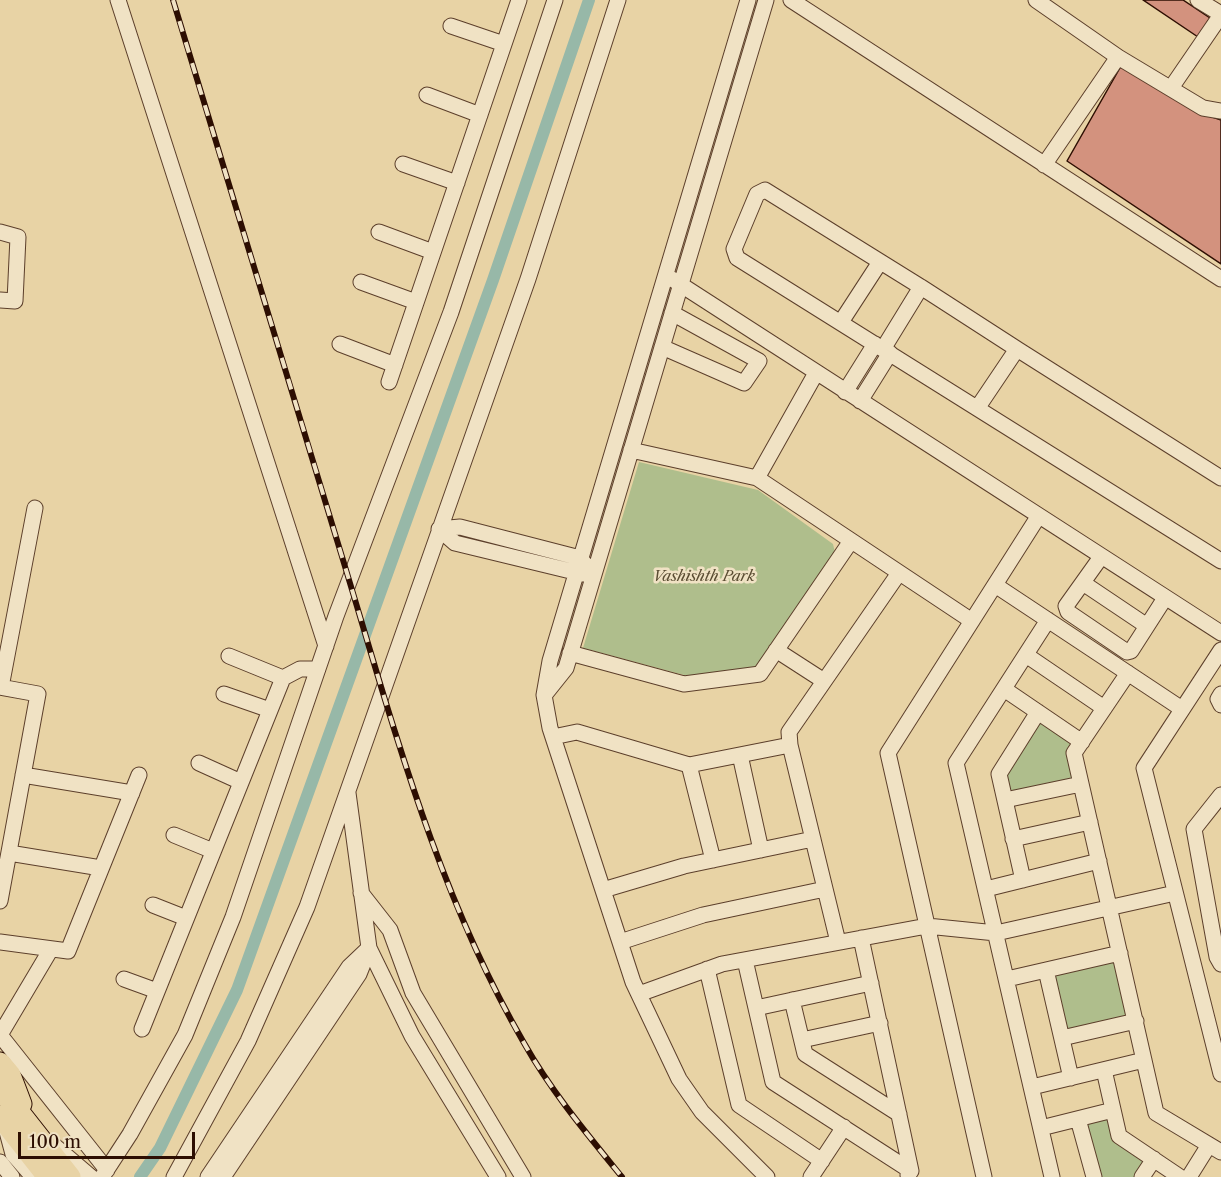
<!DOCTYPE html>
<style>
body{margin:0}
#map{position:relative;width:1221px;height:1177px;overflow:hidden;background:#e8d3a5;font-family:"Libre Caslon Text",serif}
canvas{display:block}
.scale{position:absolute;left:18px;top:1132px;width:177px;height:27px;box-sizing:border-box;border:3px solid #2d0e02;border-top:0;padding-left:8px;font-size:18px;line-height:21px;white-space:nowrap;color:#2d0e02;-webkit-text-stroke:4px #f0e2c4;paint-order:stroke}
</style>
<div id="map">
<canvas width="1221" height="1177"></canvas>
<div class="scale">100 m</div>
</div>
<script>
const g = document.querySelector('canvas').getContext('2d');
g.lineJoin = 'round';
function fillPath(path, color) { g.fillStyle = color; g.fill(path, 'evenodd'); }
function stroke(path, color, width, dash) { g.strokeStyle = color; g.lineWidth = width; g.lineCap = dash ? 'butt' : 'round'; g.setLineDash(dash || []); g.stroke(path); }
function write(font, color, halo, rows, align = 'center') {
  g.font = font + ' "Libre Caslon Text",serif'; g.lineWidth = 5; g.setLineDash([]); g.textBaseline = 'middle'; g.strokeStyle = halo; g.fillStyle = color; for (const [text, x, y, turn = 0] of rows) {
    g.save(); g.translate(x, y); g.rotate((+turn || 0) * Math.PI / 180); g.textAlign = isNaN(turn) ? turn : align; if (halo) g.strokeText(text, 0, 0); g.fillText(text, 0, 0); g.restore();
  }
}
const green = new Path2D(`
 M 639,462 L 758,490 L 833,544 L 836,557 L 760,666 L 695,678 L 583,648 Z
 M 1038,720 L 1073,743 L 1075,781 L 1009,794 L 1006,774 Z
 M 1116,961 L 1131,1018 L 1066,1032 L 1052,974 Z
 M 1109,1117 L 1147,1161 L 1136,1177 L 1098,1177 L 1085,1124 Z`);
const canal = new Path2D(`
 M 140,1177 L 160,1148 L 237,990 L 493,280 L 589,0`);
const building = new Path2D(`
 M 1143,0 L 1183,0 L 1210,18 L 1198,37 Z
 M 1121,66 L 1201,113 L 1221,120 L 1221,264 L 1067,161 Z`);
const minor = new Path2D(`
 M 118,0 L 326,646
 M 748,0 L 550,661 L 544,695 L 550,728 L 633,982 L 679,1079 L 702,1112 L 767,1177
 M 791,0 L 1221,279
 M 1036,0 L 1118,57 L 1203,108 L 1221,111
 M 1198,0 L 1221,14
 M 451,26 L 504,44
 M 1171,88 L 1221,15
 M 427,95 L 480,115
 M 403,164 L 457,183
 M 1044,165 L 1118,57
 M 0,232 L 18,237 L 15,301 L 0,300
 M 379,232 L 433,252
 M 672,279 L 1221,633
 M 361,282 L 416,302
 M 921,287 L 765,190 L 757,194 L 734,249 L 737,258 L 1221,561
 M 841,322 L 880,262
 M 340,344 L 395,365
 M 662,347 L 744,383 L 759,361 L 672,313
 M 883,349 L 921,287 L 1017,349
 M 389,382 L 519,0
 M 845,392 L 875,344
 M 860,401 L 890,353
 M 978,407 L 1017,349 L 1221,478
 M 631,450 L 757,478 L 972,621
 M 757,478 L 816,373
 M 439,529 L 460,527 L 580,558 L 585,564
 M 439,529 L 455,543 L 583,574
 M 1101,557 L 1066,606 L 1068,612 L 1127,652 L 1131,651 L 1165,598
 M 1083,583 L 1147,626
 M 995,585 L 1182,709
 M 1048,620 L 956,763 L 1052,1177
 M 776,650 L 824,681
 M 1221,650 L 1144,768 L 1221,1074
 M 570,653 L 684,684 L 760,674 L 851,541
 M 1026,655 L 1104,708
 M 229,656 L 283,678
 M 1128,673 L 1074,753 L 1156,1113 L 1221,1152
 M 0,687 L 38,694 L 0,901
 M 1,687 L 35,508
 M 1004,689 L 1082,742
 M 546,693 L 566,668 L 766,0
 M 224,694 L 270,710
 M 1221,694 L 1218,699 L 1221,705
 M 553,737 L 577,732 L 689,765 L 790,745
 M 740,755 L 761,850
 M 199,763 L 241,782
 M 689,765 L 713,860
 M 23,775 L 132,793
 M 348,793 L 369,948 L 412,1036 L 498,1177
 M 1221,795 L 1194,829 L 1217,957 L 1221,964
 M 1005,800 L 1081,784
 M 174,835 L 213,851
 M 1013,839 L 1090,822
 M 9,853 L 101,868
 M 1023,880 L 999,774 L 1038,712
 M 986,889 L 1099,861
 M 603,890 L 684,866 L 813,839
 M 361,893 L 390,930 L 413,993 L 523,1177
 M 153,905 L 186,918
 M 861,938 L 911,1171 L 908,1175
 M 0,942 L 68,951 L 139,775
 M 620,942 L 703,915 L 825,889
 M 838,942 L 790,745 L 789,732 L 899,573
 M 745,960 L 773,1082 L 911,1171
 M 707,969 L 739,1105 L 822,1161
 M 1046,970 L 1071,1078
 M 124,979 L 157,991
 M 1007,979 L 1120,953
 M 639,994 L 722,964 L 927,926 L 996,933 L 1175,893
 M 792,1000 L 805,1054 L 899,1114
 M 756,1008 L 871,983
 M 142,1029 L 283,678 L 300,669 L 318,669
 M 0,1035 L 107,1170
 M 0,1035 L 51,949
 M 1062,1038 L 1136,1021
 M 802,1040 L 880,1023
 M 1104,1070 L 1119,1136 L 1180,1177
 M 1032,1087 L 1144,1060
 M 1078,1119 L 1094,1177
 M 6,1128 L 13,1154 L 33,1177
 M 1041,1128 L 1113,1110
 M 50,1142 L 91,1177
 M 0,1162 L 12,1177
 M 102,1177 L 130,1134 L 185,1035 L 233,917 L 336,616 L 451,312 L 555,0
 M 174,1177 L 248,1041 L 307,907 L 528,279 L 618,0
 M 208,1177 L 349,967 L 369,948
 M 223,1177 L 359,974 L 367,954
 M 811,1177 L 844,1127
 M 984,1177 L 888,753 L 1038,517
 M 1142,1177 L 1154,1159
 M 1189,1177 L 1209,1145`);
const highway = new Path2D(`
 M 0,1063 L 10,1075 L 21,1104
 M 0,1088 L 70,1177
 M 0,1116 L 48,1177`);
const rail = new Path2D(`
 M 173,0 C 227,179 282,358 336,537 C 389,709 433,886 524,1043 C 551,1091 587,1134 622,1177`);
const parkNames = [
 ["Vashishth Park",704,577]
];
fillPath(green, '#afbe8c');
stroke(canal, '#97b8a8', 12);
fillPath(building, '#d3927e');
stroke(building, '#2d0e02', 1.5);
stroke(minor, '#5c3f2b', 17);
stroke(highway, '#2d0e02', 23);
stroke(minor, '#f0e2c4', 15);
stroke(highway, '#e8d3a5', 21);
stroke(rail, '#2d0e02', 6);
stroke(rail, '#f0e2c4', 4, [11]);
write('italic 15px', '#5a4c32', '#f0e2c4', parkNames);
</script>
